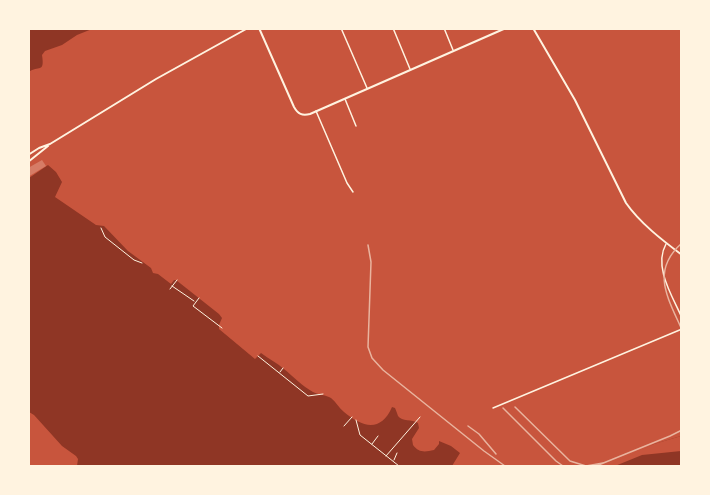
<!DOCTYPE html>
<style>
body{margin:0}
#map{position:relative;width:710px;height:495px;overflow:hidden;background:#c8553d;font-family:Figtree,sans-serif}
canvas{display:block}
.frame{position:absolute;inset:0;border:30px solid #fff3e0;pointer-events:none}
</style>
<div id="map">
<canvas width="710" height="495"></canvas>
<div class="frame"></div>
</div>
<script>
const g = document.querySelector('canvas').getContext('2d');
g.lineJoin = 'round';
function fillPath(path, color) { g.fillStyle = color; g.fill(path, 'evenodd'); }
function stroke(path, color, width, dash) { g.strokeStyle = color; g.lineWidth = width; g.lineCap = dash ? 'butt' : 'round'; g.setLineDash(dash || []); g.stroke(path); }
const water = new Path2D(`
 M 29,28 L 92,28 L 92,29 L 77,35 L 62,45 L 45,51 L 42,55 C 45,74 38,65 29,72 Z
 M 48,165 L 56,172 L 62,182 L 55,197 L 96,225 L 104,226 L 128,251 L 151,268 L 153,273 L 158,274 L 171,284 L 174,280 L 176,280 L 219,314 L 222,318 L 219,325 L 219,329 L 255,359 L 261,353 C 269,359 277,363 284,369 C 294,377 302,386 313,392 C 319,395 326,395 331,398 C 336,402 339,408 344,412 C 362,427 381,433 392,407 L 395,408 C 396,410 397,413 398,416 C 402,422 412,419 418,423 L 419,428 L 412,439 L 413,445 C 419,453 425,452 434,450 L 439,444 L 439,441 L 451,446 L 460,453 L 452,466 L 77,466 L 78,459 L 76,456 L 62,446 L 34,415 L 29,412 L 29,178 Z
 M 681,436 L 681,466 L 613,466 L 654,444 Z`);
const pier = new Path2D(`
 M 681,436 L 681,451 L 642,455 L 615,466 L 610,466 L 611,464 L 654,444 Z`);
const building = new Path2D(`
 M 42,160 L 46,166 L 28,177 L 28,168 Z`);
const path = new Path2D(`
 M 101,228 L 105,237 L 134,260 L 142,263
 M 172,286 L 194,301
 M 170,289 L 177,280
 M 199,298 L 193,306 L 222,328
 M 258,356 L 308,396 L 323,394
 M 280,372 L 283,368
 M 356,420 L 360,435 L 399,466
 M 344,426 L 352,417
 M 372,444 L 378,436
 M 386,456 L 420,417
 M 394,460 L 397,453
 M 414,466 L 415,466`);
const minor = new Path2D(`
 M 341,28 L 367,88
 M 393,28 L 410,69
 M 444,28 L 453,50
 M 345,99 L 356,126
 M 316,111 L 347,183 L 353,192
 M 666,244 C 653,267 673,297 682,318
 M 493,408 L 682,329`);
const tertiary = new Path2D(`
 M 259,28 L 294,107 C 298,114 302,116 310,114 L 506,28`);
const secondary = new Path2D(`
 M 533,28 L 575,100 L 626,203 C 640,223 662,240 682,255`);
const primary = new Path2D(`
 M 28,155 L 39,148 L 50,144 L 156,79 L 248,28
 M 28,162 L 48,146`);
const rail = new Path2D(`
 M 682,243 C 650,271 668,298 682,330
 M 368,245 L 371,262 L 368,347 L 372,358 L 383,370 L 484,451 L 505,466
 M 515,407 L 570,461 L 586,466 L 603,463
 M 503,408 L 556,461 L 563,466
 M 468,426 L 479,434 L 496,454
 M 596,466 L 670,436 L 682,430`);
fillPath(water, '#8f3625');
fillPath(pier, '#c8553d');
fillPath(building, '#d67c66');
stroke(path, '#fff3e0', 1);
stroke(minor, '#fff3e0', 1.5);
stroke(tertiary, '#fff3e0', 2);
stroke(secondary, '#fff3e0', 2);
stroke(primary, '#fff3e0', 2);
stroke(rail, '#e9b49f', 1.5);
</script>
